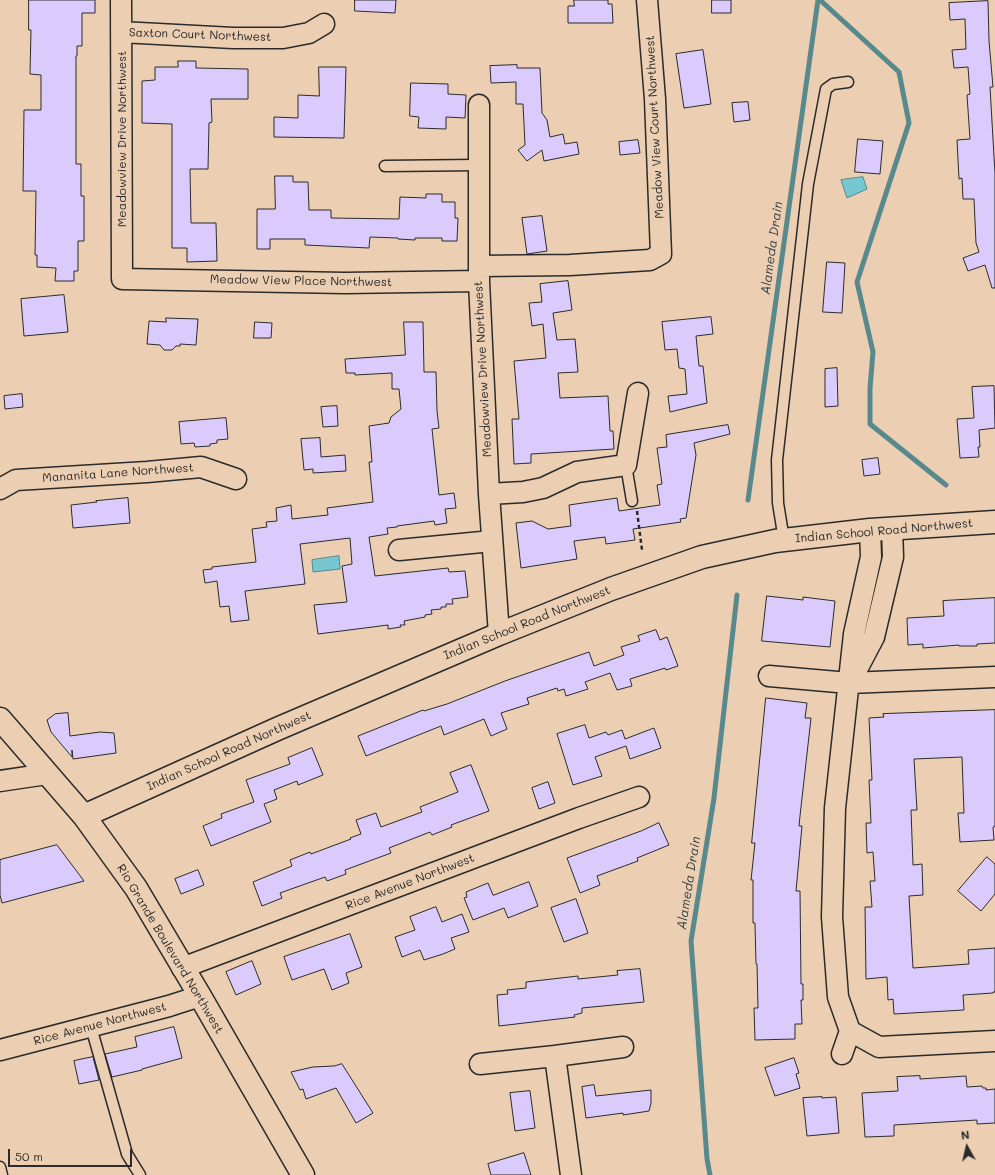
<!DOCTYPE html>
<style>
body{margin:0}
#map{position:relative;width:995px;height:1175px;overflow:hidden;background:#eccfb2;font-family:Mali,sans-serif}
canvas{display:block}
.north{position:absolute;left:947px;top:1127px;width:40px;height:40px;-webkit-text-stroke:3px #eccfb2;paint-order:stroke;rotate:352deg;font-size:11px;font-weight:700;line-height:16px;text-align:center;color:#2b2b2b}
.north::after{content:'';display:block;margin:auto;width:14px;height:18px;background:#2b2b2b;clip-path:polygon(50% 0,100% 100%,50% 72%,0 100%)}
.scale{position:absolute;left:8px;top:1149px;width:124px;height:18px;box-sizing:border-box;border:2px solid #2b2b2b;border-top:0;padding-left:5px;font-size:12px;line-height:14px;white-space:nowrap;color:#2b2b2b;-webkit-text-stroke:3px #eccfb2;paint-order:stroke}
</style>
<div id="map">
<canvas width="995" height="1175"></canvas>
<div class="north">N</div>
<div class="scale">50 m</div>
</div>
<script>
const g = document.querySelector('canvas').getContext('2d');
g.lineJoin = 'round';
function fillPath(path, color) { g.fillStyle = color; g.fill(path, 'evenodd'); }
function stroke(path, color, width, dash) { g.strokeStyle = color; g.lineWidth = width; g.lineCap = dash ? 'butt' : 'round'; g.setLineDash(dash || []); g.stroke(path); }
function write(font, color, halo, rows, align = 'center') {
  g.font = font + ' Mali,sans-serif'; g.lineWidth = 4; g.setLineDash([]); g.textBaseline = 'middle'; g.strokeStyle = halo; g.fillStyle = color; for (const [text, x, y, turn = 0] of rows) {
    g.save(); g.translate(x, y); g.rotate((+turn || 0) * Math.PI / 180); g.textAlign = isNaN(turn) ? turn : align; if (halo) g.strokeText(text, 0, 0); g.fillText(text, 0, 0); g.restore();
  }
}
const water = new Path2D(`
 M 863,177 L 867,189 L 847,198 L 841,180 Z
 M 339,556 L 340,569 L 313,572 L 312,560 Z`);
const stream = new Path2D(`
 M 820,0 L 899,72 L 909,123 L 857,282 L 873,352 L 870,388 L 870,424 L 946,485
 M 748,500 L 818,0
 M 710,1175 L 707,1159 L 691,941 L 714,798 L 737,595`);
const building = new Path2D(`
 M 29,0 L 95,0 L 95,13 L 82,13 L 82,46 L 77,46 L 77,56 L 76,56 L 76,164 L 81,164 L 81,196 L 84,196 L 84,241 L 78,241 L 78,271 L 74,271 L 74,281 L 55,281 L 56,268 L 37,267 L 37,255 L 35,255 L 36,191 L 23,191 L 24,110 L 41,110 L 41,75 L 30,74 L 31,30 L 29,30 Z
 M 355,0 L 396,0 L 395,13 L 355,11 Z
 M 574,0 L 608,0 L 608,4 L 612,4 L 613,23 L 568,23 L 568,6 L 574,6 Z
 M 712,0 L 731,0 L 731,13 L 712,13 Z
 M 988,1 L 989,41 L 993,87 L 990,87 L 995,174 L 995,288 L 992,288 L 985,265 L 968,271 L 963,258 L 979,252 L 976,243 L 974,199 L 963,199 L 962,178 L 959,179 L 957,140 L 970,139 L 967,95 L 970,94 L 968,67 L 954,68 L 952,50 L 966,49 L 965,19 L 950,20 L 949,3 Z
 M 703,50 L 711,104 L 684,108 L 676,54 Z
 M 178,61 L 196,61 L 196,68 L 248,69 L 248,99 L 211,99 L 212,122 L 209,123 L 208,169 L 190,169 L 191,223 L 216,223 L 217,261 L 187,262 L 187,248 L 172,248 L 172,124 L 142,123 L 142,81 L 155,80 L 155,67 L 178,67 Z
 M 517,65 L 517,68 L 540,68 L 542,113 L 547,120 L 550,137 L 563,134 L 565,144 L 577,142 L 579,154 L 544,161 L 542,150 L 527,161 L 518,150 L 525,145 L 523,104 L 516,104 L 516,82 L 491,83 L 490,66 Z
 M 319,67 L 346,67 L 344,138 L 274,137 L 274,117 L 298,118 L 298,95 L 319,96 Z
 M 411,83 L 448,84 L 448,94 L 466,95 L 465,118 L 446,117 L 446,129 L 418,128 L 419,117 L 410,116 Z
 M 748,102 L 750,120 L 734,122 L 732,103 Z
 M 858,139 L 883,141 L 880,174 L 855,172 Z
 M 638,140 L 640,153 L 620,155 L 619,142 Z
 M 275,176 L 293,176 L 293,182 L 308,182 L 309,210 L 331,210 L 331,218 L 399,219 L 400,197 L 426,198 L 426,194 L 442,194 L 442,202 L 455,202 L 455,218 L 458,218 L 457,241 L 442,241 L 442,238 L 415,238 L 415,240 L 398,239 L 398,238 L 370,237 L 369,248 L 305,245 L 305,239 L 270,239 L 270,249 L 257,249 L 257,209 L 275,209 Z
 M 542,216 L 547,251 L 527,254 L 522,218 Z
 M 827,262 L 845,263 L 842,313 L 823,312 Z
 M 568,281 L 572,310 L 553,313 L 557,340 L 575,339 L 578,372 L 558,373 L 560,398 L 608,396 L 610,431 L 613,431 L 614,449 L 531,454 L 531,463 L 514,464 L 512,419 L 519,419 L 514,361 L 546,358 L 543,324 L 532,326 L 529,303 L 542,302 L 540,284 Z
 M 64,295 L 68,332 L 24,336 L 21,299 Z
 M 711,317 L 713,334 L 696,336 L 699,366 L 703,366 L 707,403 L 670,412 L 668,396 L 687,394 L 685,369 L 679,368 L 677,349 L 665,350 L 662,322 Z
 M 166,318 L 198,319 L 196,345 L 180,344 L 180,346 L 176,346 L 172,350 L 164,350 L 160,345 L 147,344 L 149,321 L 166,322 Z
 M 255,322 L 272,323 L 271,338 L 254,338 Z
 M 404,322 L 423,322 L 424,372 L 436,372 L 437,411 L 439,428 L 432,429 L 439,495 L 454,493 L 456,508 L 445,509 L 447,523 L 435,525 L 434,521 L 397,526 L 397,527 L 387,528 L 388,534 L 369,537 L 375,576 L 448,568 L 449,572 L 465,571 L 468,597 L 452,599 L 453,604 L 446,604 L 446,607 L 441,607 L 441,609 L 431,610 L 432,614 L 425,615 L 425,617 L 404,621 L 405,625 L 400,625 L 401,627 L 388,629 L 388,625 L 318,634 L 314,605 L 347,602 L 342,566 L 352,564 L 350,538 L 300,544 L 305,584 L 245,591 L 249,620 L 231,622 L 229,606 L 220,607 L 217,581 L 205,583 L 203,570 L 212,569 L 212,567 L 256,562 L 252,529 L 267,527 L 266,522 L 277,521 L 276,508 L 291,505 L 292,519 L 328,515 L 327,508 L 373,502 L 369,462 L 372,462 L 369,426 L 389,423 L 391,417 L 401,409 L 399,389 L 392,389 L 392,373 L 355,375 L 355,373 L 346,373 L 345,359 L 405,355 Z
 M 837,368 L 838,406 L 825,407 L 825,369 Z
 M 994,386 L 995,428 L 979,430 L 980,447 L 978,447 L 979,457 L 960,458 L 957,419 L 974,418 L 972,387 Z
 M 22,394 L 23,407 L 5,409 L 4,396 Z
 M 337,406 L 338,426 L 323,427 L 321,407 Z
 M 226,418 L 228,439 L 217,440 L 217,443 L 210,444 L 210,446 L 195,447 L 194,443 L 181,444 L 179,422 Z
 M 728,425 L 730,434 L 694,443 L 696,455 L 686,518 L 680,519 L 681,522 L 633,529 L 635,540 L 606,544 L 605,537 L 574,541 L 577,559 L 521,568 L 516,523 L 532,521 L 548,529 L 571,526 L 569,505 L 617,498 L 619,511 L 660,505 L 657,485 L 662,484 L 657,448 L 667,447 L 666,435 Z
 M 320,438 L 321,457 L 345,455 L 346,471 L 313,473 L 313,469 L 304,470 L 301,439 Z
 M 878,458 L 880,474 L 864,476 L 862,460 Z
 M 128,498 L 130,523 L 73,528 L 71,505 L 97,502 L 96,501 Z
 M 767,596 L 803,600 L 803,597 L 835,601 L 830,647 L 762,641 Z
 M 995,598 L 995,643 L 977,644 L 977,646 L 959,646 L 959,645 L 923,648 L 923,644 L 908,645 L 907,618 L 944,616 L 943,601 Z
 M 656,630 L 660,640 L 667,637 L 678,666 L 666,670 L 665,668 L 630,679 L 632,686 L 617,690 L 610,673 L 585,682 L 588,689 L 566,696 L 564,689 L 558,691 L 557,688 L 527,698 L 529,704 L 501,713 L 507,729 L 491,736 L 484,719 L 444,735 L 441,726 L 366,756 L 358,736 L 423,710 L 424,711 L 447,704 L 505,681 L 589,652 L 594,666 L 624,655 L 621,647 L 640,641 L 638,636 Z
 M 766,698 L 807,703 L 805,718 L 811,718 L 800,816 L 799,826 L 802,826 L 796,891 L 800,891 L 801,984 L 803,984 L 803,1000 L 801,1000 L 802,1024 L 795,1024 L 795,1039 L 755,1040 L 754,1008 L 758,1008 L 757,964 L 756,964 L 755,923 L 753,923 L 753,880 L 751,880 L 755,843 L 752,843 Z
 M 995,710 L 995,826 L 993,827 L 994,840 L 960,842 L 958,813 L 964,813 L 962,757 L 914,759 L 917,810 L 911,810 L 913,865 L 922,864 L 923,895 L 909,896 L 913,968 L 969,964 L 968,950 L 995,948 L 995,992 L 993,992 L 993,993 L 963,995 L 964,1010 L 894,1014 L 893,999 L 888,1000 L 887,977 L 866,979 L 865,907 L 872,907 L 870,881 L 875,881 L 873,852 L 867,853 L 866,823 L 871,823 L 869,780 L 872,780 L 869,718 L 884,717 L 883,714 Z
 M 68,713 L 70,736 L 100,732 L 114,733 L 116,753 L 73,759 L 72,750 L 72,757 L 51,732 L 47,720 L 55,714 Z
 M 585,725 L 589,738 L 606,732 L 608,735 L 622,730 L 625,739 L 654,728 L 661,748 L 630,759 L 626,746 L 595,757 L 602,776 L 573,785 L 557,734 Z
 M 312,748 L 323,775 L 298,785 L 297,781 L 274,790 L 277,799 L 264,804 L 271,822 L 211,846 L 203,826 L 222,818 L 221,814 L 254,802 L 246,780 L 290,764 L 288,758 Z
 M 471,765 L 489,811 L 451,825 L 452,827 L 432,835 L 430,832 L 389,848 L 391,853 L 345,870 L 346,874 L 327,881 L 325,877 L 280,893 L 282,898 L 262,906 L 253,882 L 292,866 L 290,860 L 310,852 L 311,854 L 351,839 L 350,838 L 361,834 L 356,820 L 376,813 L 381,827 L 422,812 L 420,807 L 458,792 L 450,773 Z
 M 548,782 L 555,803 L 539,809 L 532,788 Z
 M 659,823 L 669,845 L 637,858 L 638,861 L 597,876 L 600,885 L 580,893 L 567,858 L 641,831 Z
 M 57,845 L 84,881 L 2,903 L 0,895 L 0,860 Z
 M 987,857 L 995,864 L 995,894 L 981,911 L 958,891 Z
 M 198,870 L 204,885 L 181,894 L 175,879 Z
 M 529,882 L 538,906 L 508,918 L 504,908 L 473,920 L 464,898 L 467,897 L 466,892 L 488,883 L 493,895 Z
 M 576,899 L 588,933 L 564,942 L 551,908 Z
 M 436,907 L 442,922 L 462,914 L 469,932 L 451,938 L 455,949 L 443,954 L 424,960 L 420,950 L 402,957 L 395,937 L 415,930 L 410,917 Z
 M 350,934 L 362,967 L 346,973 L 349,983 L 332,990 L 324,969 L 292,980 L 284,957 Z
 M 252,961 L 261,984 L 236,995 L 226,972 Z
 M 640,969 L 644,1002 L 582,1008 L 582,1013 L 574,1015 L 575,1017 L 499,1026 L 497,995 L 508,994 L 507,990 L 526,988 L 526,982 L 578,976 L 578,979 L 618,975 L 617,971 Z
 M 174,1027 L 182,1058 L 142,1069 L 142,1070 L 112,1077 L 105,1054 L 137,1047 L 135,1037 Z
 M 93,1057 L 99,1080 L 79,1084 L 74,1061 Z
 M 794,1058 L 799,1073 L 796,1074 L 800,1088 L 775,1096 L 765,1068 Z
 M 342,1064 L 373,1113 L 356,1123 L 336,1088 L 306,1099 L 303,1089 L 300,1090 L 291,1072 L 313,1067 L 334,1066 Z
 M 920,1076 L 920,1079 L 966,1076 L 967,1087 L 982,1086 L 983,1088 L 986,1088 L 986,1090 L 995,1089 L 995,1123 L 977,1124 L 977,1120 L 894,1125 L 894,1136 L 865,1137 L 862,1093 L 898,1091 L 897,1077 Z
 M 594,1085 L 596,1096 L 651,1090 L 651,1103 L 649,1111 L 623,1115 L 623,1113 L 586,1118 L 582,1087 Z
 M 530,1091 L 535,1128 L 515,1131 L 510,1093 Z
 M 822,1097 L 822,1098 L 836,1097 L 839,1133 L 807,1136 L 803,1098 Z
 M 524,1153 L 531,1175 L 491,1175 L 488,1164 Z`);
const path = new Path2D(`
 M 637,511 L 642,550`);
const lane = new Path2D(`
 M 385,166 L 478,165
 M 626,465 L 632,501
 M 784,540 L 778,503 L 777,460 L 808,184 L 826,89 L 833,84 L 848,82
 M 91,1027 L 127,1154 L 140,1175
 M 0,1167 L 2,1175`);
const street = new Path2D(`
 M 121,0 L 122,279 L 345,283 L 479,281
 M 121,32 L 233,38 L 283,38 L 309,33 L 324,24
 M 479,105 L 479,281 L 489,494 L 499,634
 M 479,266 L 570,265 L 650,260 L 661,254 L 655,99 L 647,0
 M 0,489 L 16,480 L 147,472 L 201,467 L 236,479
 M 489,494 L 523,492 L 543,488 L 577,472 L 626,465 L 638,393
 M 399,550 L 492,541
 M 769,676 L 849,683 L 995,677
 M 853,677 L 874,637 L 893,557 L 892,528
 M 0,781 L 47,774
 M 182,968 L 579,818 L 639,797
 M 850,1031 L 879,1047 L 995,1041
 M 0,1050 L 169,1006 L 200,996
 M 842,1054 L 850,1031 L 838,997 L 832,917 L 835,808 L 854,634 L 871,557 L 870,530
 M 555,1056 L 571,1175
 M 480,1064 L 555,1056 L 623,1047`);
const secondary = new Path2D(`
 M 0,719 L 84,816 L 136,888 L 200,996 L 303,1175
 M 84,816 L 277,729 L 499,634 L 611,589 L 702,557 L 775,541 L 870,530 L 995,522`);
const streetNames = [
 ["Saxton Court Northwest",200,35,2],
 ["Meadow View Court Northwest",655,127,-93],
 ["Meadowview Drive Northwest",122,139,-90],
 ["Meadow View Place Northwest",301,281,1],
 ["Meadowview Drive Northwest",483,369,-93],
 ["Mananita Lane Northwest",118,473,-4],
 ["Indian School Road Northwest",884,531,-5],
 ["Indian School Road Northwest",527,623,-22],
 ["Indian School Road Northwest",229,751,-24],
 ["Rice Avenue Northwest",410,882,-21],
 ["Rio Grande Boulevard Northwest",170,949,59],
 ["Rice Avenue Northwest",100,1024,-15]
];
const waterNames = [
 ["Alameda Drain",772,248,-82],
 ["Alameda Drain",689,883,-81]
];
fillPath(water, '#76c7cf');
stroke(water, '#58898d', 1);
stroke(stream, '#58898d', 5);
fillPath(building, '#dbcbfd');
stroke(building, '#2b2b2b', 1);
stroke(lane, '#2b2b2b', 13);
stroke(street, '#2b2b2b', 23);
stroke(secondary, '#2b2b2b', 25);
stroke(path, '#2b2b2b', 2.5, [4, 3]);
stroke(lane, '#eccfb2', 10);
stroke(street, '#eccfb2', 20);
stroke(secondary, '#eccfb2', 22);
write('12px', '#2b2b2b', '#eccfb2', streetNames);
write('italic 13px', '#364244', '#eccfb2', waterNames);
</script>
